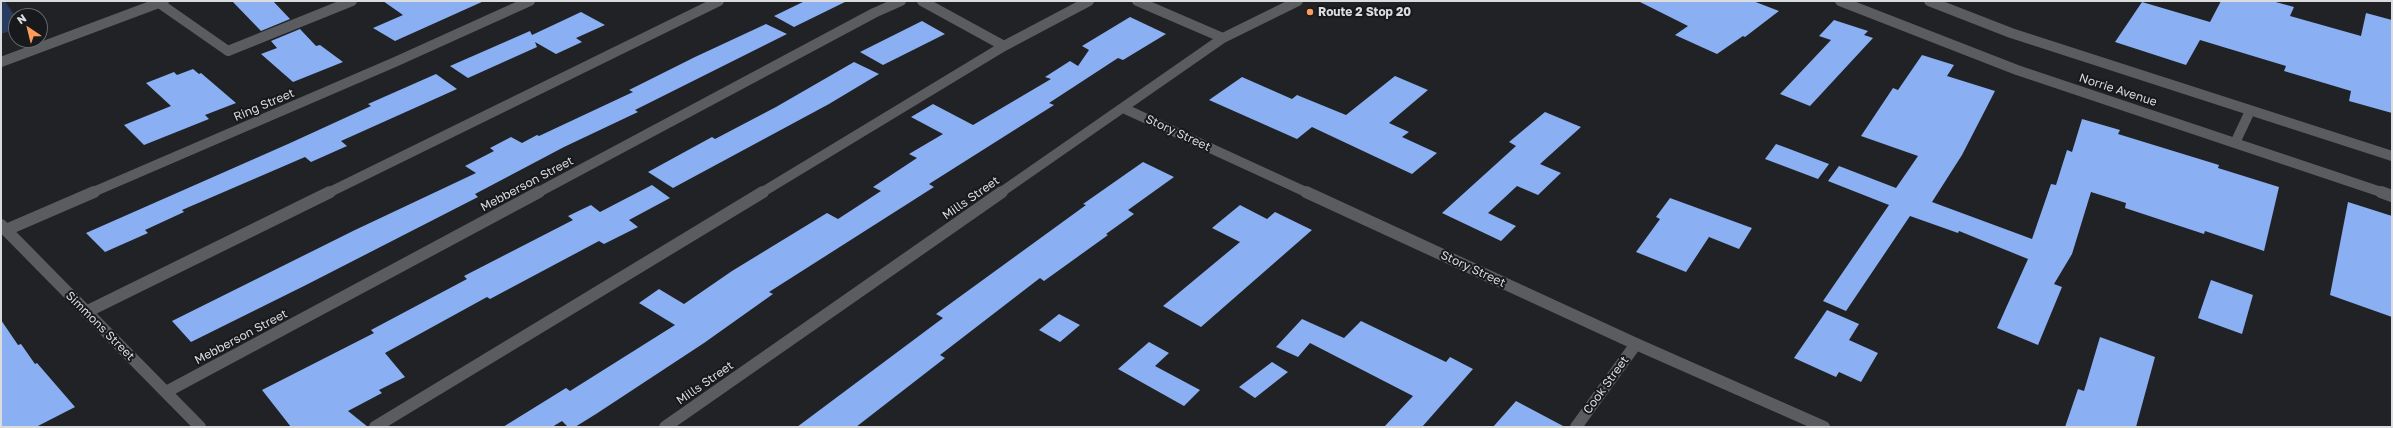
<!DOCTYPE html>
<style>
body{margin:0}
#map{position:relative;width:2393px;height:428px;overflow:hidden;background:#202226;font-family:"Golos Text",sans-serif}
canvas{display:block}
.frame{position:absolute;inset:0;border:2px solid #dadcde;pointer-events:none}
.north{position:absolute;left:8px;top:8px;width:40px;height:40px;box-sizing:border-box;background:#17191c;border:1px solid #65676a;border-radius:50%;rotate:325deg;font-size:11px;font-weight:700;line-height:16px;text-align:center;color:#dadcde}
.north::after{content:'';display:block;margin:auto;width:14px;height:18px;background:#ff9b5a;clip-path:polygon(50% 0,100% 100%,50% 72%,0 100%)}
</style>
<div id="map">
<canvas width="2393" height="428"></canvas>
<div class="frame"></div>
<div class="north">N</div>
</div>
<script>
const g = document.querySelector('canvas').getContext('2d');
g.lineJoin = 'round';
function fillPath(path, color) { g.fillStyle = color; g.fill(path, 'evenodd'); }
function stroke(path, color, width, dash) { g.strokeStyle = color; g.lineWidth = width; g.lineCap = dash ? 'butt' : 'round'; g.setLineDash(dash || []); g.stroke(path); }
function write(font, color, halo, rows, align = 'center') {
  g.font = font + ' "Golos Text",sans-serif'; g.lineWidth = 4; g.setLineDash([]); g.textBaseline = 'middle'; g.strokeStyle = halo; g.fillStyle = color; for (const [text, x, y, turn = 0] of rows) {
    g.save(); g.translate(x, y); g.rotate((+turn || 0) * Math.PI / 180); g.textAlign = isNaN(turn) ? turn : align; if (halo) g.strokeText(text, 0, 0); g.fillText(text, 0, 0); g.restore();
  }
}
const green = new Path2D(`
 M 1,1 L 5,1 L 16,18 L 16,29 L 1,34 Z`);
const building = new Path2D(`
 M 232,1 L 273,1 L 290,19 L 261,31 Z
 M 383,1 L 484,1 L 395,41 L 373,28 L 403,15 Z
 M 805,1 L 847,1 L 794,27 L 774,16 Z
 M 1638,1 L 1753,1 L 1779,11 L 1745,37 L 1743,36 L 1717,54 L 1675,35 L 1688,26 Z
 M 2221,1 L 2272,1 L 2294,7 L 2290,16 L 2361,36 L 2366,13 L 2392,20 L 2392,113 L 2349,101 L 2351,91 L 2284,71 L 2286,66 L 2200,40 L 2186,65 L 2115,42 L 2142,2 L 2210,22 Z
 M 581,12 L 605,25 L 576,38 L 582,42 L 556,54 L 535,42 L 537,47 L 468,78 L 450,66 L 530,31 L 532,35 Z
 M 1130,17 L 1166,34 L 1123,60 L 1118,58 L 1049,103 L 1054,105 L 929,184 L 934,187 L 769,292 L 773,294 L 704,343 L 596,414 L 575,427 L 568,427 L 562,421 L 552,427 L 503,427 L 566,388 L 570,391 L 675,325 L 639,303 L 659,289 L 684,304 L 732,271 L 827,213 L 838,219 L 881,191 L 873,187 L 917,158 L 909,154 L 943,134 L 911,117 L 933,104 L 973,125 L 1051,79 L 1045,77 L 1070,61 L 1078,66 L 1089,50 L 1082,46 Z
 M 1834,20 L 1868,31 L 1864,35 L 1873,38 L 1810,106 L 1780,94 L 1831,40 L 1819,36 Z
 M 922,21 L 945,34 L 883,65 L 860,52 Z
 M 766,24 L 787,34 L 635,110 L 638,112 L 564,147 L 475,194 L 478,197 L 306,285 L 191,342 L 172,321 L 355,230 L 476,173 L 465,166 L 494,151 L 490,148 L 511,137 L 522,143 L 537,135 L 539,136 L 633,92 L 629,90 L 695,57 Z
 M 300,29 L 316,46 L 320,45 L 343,62 L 293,82 L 261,54 L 277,48 L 271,41 Z
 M 1922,55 L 1954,65 L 1947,76 L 1995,91 L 1962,155 L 1932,202 L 2032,239 L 2051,184 L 2056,185 L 2067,150 L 2072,152 L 2082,119 L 2120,130 L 2118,134 L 2219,165 L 2218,168 L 2279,187 L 2264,251 L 2205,231 L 2204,234 L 2125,208 L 2126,203 L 2091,192 L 2072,254 L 2054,284 L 2062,287 L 2038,345 L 1997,328 L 2028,259 L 1959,231 L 1958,233 L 1910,216 L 1846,311 L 1823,301 L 1889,205 L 1828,181 L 1839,166 L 1896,188 L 1918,156 L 1861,136 L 1893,88 L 1898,90 Z
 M 854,62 L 879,74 L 829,104 L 673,188 L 648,172 L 712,137 L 715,139 L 776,107 Z
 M 193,69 L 199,74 L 201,73 L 236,103 L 205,115 L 209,119 L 144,145 L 124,125 L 171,106 L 146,83 L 174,72 L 177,75 Z
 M 436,74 L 457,89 L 341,141 L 347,146 L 311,162 L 305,157 L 182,210 L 184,212 L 145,230 L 148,233 L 105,252 L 86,233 L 288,144 L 371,106 L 368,104 Z
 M 1395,76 L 1428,90 L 1389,123 L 1409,132 L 1402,137 L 1437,153 L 1412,174 L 1312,127 L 1297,139 L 1209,100 L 1242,77 L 1292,99 L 1297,95 L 1346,115 Z
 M 1545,112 L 1581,127 L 1540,164 L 1561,173 L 1538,195 L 1517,186 L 1488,213 L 1516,226 L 1501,241 L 1442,213 L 1516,146 L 1509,142 Z
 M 1776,144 L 1787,148 L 1829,164 L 1818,179 L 1765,159 Z
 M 1143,162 L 1174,177 L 1128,210 L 1134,214 L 1106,234 L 1108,235 L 1044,281 L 1040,278 L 940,355 L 945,358 L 856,427 L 797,427 L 943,318 L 936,314 L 1086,205 L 1083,204 Z
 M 652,185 L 670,198 L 629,220 L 638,227 L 604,244 L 599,241 L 490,299 L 487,297 L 385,353 L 405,377 L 379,390 L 382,393 L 348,411 L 368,427 L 291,427 L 262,390 L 374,333 L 371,330 L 467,279 L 464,276 L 573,220 L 568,216 L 591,205 L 600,212 Z
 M 1670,198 L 1752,228 L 1739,249 L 1709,237 L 1686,272 L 1636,252 L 1660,219 L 1656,217 Z
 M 2348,202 L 2392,216 L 2392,317 L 2330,295 Z
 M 1240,205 L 1267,219 L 1275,212 L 1312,230 L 1201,327 L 1163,306 L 1240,242 L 1212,228 Z
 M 2211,280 L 2253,295 L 2242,334 L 2198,318 Z
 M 1827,310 L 1859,324 L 1849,340 L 1878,353 L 1861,382 L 1839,372 L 1836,377 L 1794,358 Z
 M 1059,314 L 1080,325 L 1060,342 L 1039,330 Z
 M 1302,319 L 1344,338 L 1361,321 L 1446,362 L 1450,357 L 1473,369 L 1422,427 L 1384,427 L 1413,396 L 1310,343 L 1298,357 L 1276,347 Z
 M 1,320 L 18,345 L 21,344 L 35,364 L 37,363 L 75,407 L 36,427 L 1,427 Z
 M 2100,337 L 2155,357 L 2136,427 L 2065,427 L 2078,389 L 2084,391 Z
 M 1149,342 L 1169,353 L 1155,366 L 1200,390 L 1184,406 L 1118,369 Z
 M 1272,362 L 1288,372 L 1255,398 L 1239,387 Z
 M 1516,401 L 1565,427 L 1493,427 Z`);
const serviceFar1 = new Path2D(`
 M 922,1 L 1004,46
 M 159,3 L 228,51 L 352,1
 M 328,193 L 719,1
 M 761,193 L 1004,46 L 1089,1`);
const service = new Path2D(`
 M 86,312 L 330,192
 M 375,427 L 763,192`);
const minorFar1 = new Path2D(`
 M 1137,1 L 1223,38
 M 1,62 L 164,1
 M 1123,108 L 1308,193
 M 91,193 L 395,62 L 530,1
 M 537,193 L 874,13 L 901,1
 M 1000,193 L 1223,38 L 1298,1`);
const minor = new Path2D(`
 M 1306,192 L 1636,344 L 1824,427
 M 1,225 L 200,427
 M 6,230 L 94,192
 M 166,392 L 539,192
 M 665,427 L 1002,192
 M 1576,427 L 1636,344`);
const secondaryFar1 = new Path2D(`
 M 1840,1 L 2017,70 L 2384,193
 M 1929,1 L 2011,33 L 2392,156
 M 2235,143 L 2250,111`);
const secondary = new Path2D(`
 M 2381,192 L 2392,196`);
const markers = [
 [1310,12,4,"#ff9b5a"]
];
const poiNames = [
 ["Route 2 Stop 20",1318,12]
];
const streetNames = [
 ["Norrie Avenue",2118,90,18],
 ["Ring Street",264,105,-23],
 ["Story Street",1178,133,25],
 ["Mebberson Street",527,184,-28],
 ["Mills Street",971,198,-35],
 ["Story Street",1473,269,25],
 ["Simmons Street",100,326,45],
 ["Mebberson Street",241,337,-28],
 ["Mills Street",705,383,-35],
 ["Cook Street",1606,385,-54]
];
fillPath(green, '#273a5f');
fillPath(building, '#8aaff2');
stroke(serviceFar1, '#5a5c60', 10);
stroke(service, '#5a5c60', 12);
stroke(minorFar1, '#5a5c60', 10);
stroke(minor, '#5a5c60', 12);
stroke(secondaryFar1, '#5a5c60', 10);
stroke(secondary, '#5a5c60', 12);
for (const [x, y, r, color] of markers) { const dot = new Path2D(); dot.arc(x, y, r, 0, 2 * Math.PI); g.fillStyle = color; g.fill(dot); stroke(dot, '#17191c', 1.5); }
write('bold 12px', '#dadcde', '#17191c', poiNames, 'left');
write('12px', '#dadcde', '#17191c', streetNames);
</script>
